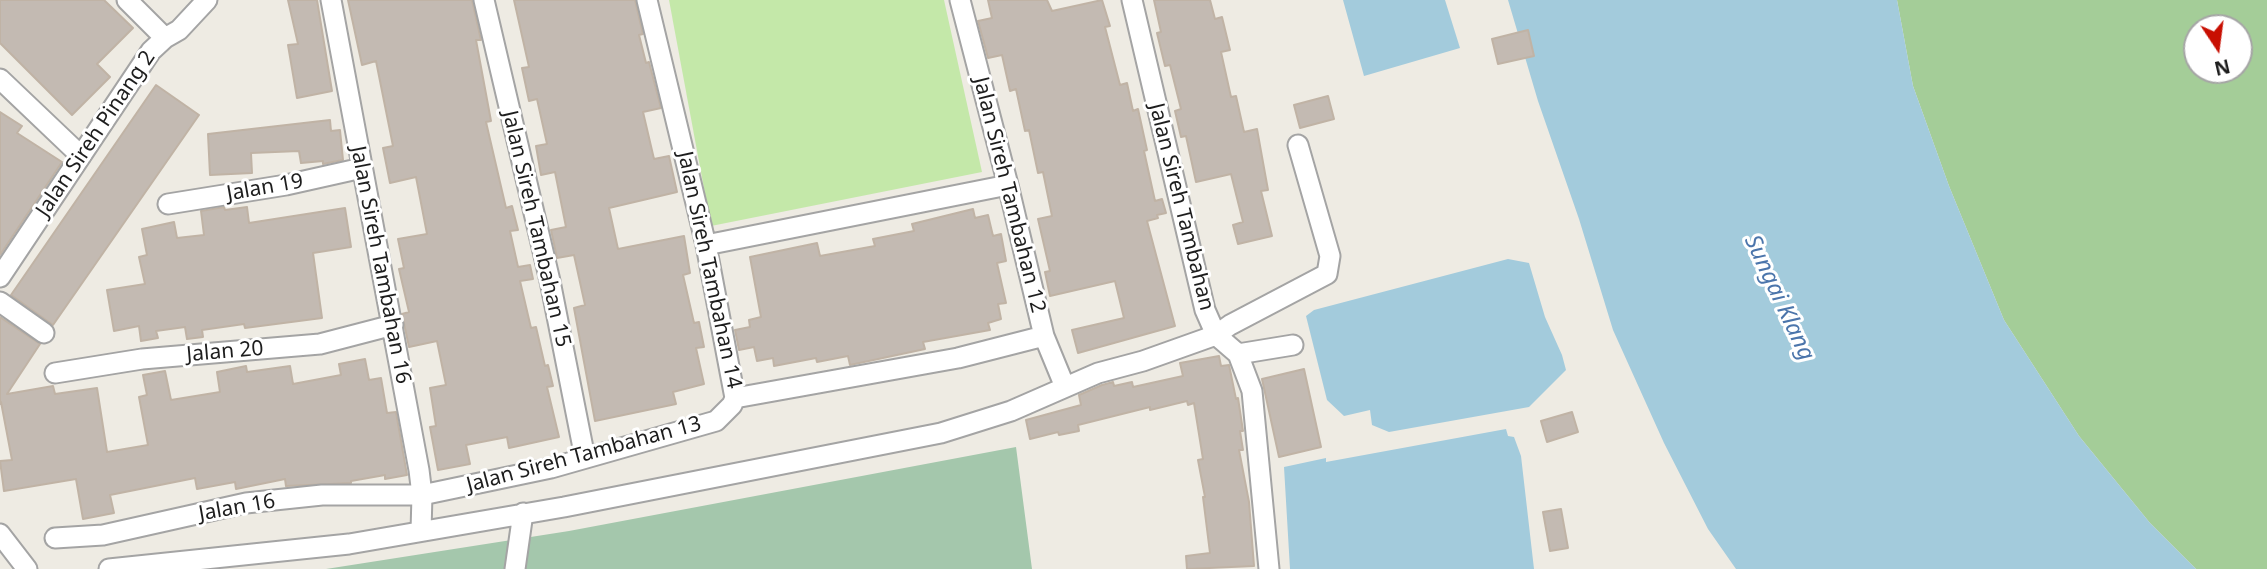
<!DOCTYPE html>
<style>
body{margin:0}
#map{position:relative;width:2267px;height:569px;overflow:hidden;background:#eeebe3;font-family:"Noto Sans",sans-serif}
canvas{display:block}
.north{position:absolute;left:2183px;top:14px;width:70px;height:70px;box-sizing:border-box;background:#fff;border:2px solid #a5a5a5;border-radius:50%;rotate:167deg;font-size:19px;font-weight:700;line-height:28px;text-align:center;color:#1d1d1d}
.north::after{content:'';display:block;margin:auto;width:24px;height:32px;background:#c80f02;clip-path:polygon(50% 0,100% 100%,50% 72%,0 100%)}
</style>
<div id="map">
<canvas width="2267" height="569"></canvas>
<div class="north">N</div>
</div>
<script>
const g = document.querySelector('canvas').getContext('2d');
g.lineJoin = 'round';
function fillPath(path, color) { g.fillStyle = color; g.fill(path, 'evenodd'); }
function stroke(path, color, width, dash) { g.strokeStyle = color; g.lineWidth = width; g.lineCap = dash ? 'butt' : 'round'; g.setLineDash(dash || []); g.stroke(path); }
function write(font, color, halo, rows, align = 'center') {
  g.font = font + ' "Noto Sans",sans-serif'; g.lineWidth = 6; g.setLineDash([]); g.textBaseline = 'middle'; g.strokeStyle = halo; g.fillStyle = color; for (const [text, x, y, turn = 0] of rows) {
    g.save(); g.translate(x, y); g.rotate((+turn || 0) * Math.PI / 180); g.textAlign = isNaN(turn) ? turn : align; if (halo) g.strokeText(text, 0, 0); g.fillText(text, 0, 0); g.restore();
  }
}
const grass = new Path2D(`
 M 669,0 L 944,0 L 982,172 L 711,226 Z`);
const forest = new Path2D(`
 M 1897,0 L 2267,0 L 2267,569 L 2196,569 L 2150,523 L 2079,436 L 2004,320 L 1949,186 L 1913,86 ZM 2197,28 L 2239,28 L 2239,70 L 2197,70 Z`);
const cemetery = new Path2D(`
 M 1016,447 L 1032,569 L 326,569 L 569,531 Z`);
const water = new Path2D(`
 M 1343,0 L 1445,0 L 1460,48 L 1364,76 Z
 M 1508,0 L 1897,0 L 1913,86 L 1949,186 L 2004,320 L 2079,436 L 2150,523 L 2196,569 L 1736,569 L 1708,529 L 1664,443 L 1613,330 L 1579,219 L 1538,101 Z
 M 1508,259 L 1529,263 L 1545,317 L 1562,355 L 1566,370 L 1529,407 L 1389,432 L 1372,425 L 1370,410 L 1344,416 L 1327,400 L 1306,316 L 1314,310 Z
 M 1506,429 L 1508,436 L 1514,437 L 1521,456 L 1534,569 L 1290,569 L 1284,467 L 1326,458 L 1326,462 Z`);
const building = new Path2D(`
 M 0,0 L 104,0 L 133,28 L 97,64 L 110,77 L 72,115 L 0,43 Z
 M 288,0 L 317,0 L 332,91 L 297,98 L 288,45 L 298,44 Z
 M 348,0 L 472,0 L 481,40 L 476,40 L 491,121 L 486,122 L 506,208 L 512,206 L 518,230 L 510,231 L 518,267 L 530,265 L 533,279 L 520,281 L 531,328 L 536,327 L 545,366 L 548,365 L 553,386 L 547,387 L 559,437 L 509,448 L 507,437 L 466,445 L 470,464 L 438,470 L 430,427 L 436,426 L 430,388 L 446,385 L 437,341 L 409,347 L 402,314 L 409,312 L 399,269 L 404,268 L 398,239 L 427,234 L 416,177 L 390,183 L 383,148 L 393,146 L 376,61 L 362,65 Z
 M 514,0 L 635,0 L 643,34 L 639,35 L 646,63 L 649,62 L 661,108 L 643,112 L 654,159 L 669,156 L 677,192 L 609,208 L 618,249 L 684,236 L 690,273 L 683,275 L 694,323 L 699,322 L 704,347 L 696,348 L 704,384 L 673,392 L 676,404 L 595,421 L 574,308 L 585,305 L 574,255 L 557,258 L 551,230 L 566,227 L 555,172 L 541,175 L 536,146 L 547,144 L 537,99 L 529,101 L 522,68 L 529,67 Z
 M 988,0 L 1047,0 L 1052,11 L 1102,0 L 1110,26 L 1105,27 L 1120,85 L 1127,83 L 1133,111 L 1138,109 L 1147,150 L 1144,151 L 1155,201 L 1162,199 L 1166,213 L 1157,215 L 1158,218 L 1147,221 L 1175,326 L 1078,353 L 1072,330 L 1124,318 L 1115,281 L 1050,296 L 1045,272 L 1050,271 L 1038,219 L 1052,216 L 1043,172 L 1038,173 L 1029,130 L 1025,131 L 1016,89 L 1010,91 L 1002,55 L 988,58 L 978,21 L 992,18 Z
 M 1154,0 L 1210,0 L 1215,19 L 1222,17 L 1230,50 L 1221,52 L 1231,97 L 1236,96 L 1244,132 L 1257,129 L 1268,190 L 1261,191 L 1272,236 L 1238,244 L 1233,225 L 1243,222 L 1231,174 L 1196,182 L 1186,136 L 1181,137 L 1175,111 L 1181,109 L 1170,65 L 1165,66 L 1157,33 L 1161,32 Z
 M 1528,30 L 1534,56 L 1498,64 L 1492,39 Z
 M 156,85 L 199,115 L 53,325 L 11,295 Z
 M 1328,96 L 1334,119 L 1300,128 L 1294,105 Z
 M 0,112 L 22,126 L 17,133 L 62,162 L 0,255 Z
 M 330,120 L 331,131 L 340,130 L 343,160 L 323,164 L 323,161 L 301,163 L 299,151 L 251,153 L 252,173 L 210,175 L 208,134 Z
 M 224,207 L 225,210 L 247,207 L 249,223 L 345,208 L 351,247 L 313,253 L 322,318 L 245,328 L 244,324 L 202,330 L 203,337 L 187,339 L 185,327 L 156,331 L 158,338 L 141,341 L 139,326 L 114,331 L 107,290 L 145,284 L 139,257 L 147,255 L 142,229 L 174,222 L 177,238 L 204,235 L 201,211 Z
 M 973,209 L 975,218 L 988,215 L 993,236 L 1001,234 L 1006,261 L 997,263 L 1006,303 L 998,304 L 1001,319 L 988,323 L 990,330 L 923,342 L 925,349 L 850,365 L 848,356 L 817,362 L 816,358 L 774,366 L 773,358 L 757,361 L 754,347 L 739,350 L 735,330 L 750,327 L 749,320 L 761,317 L 750,257 L 817,243 L 820,256 L 875,246 L 873,239 L 914,231 L 912,224 Z
 M 0,317 L 40,344 L 7,394 L 53,386 L 55,394 L 97,388 L 107,452 L 148,445 L 139,397 L 147,395 L 143,375 L 165,371 L 171,400 L 220,392 L 217,372 L 246,366 L 247,372 L 290,366 L 293,384 L 341,375 L 339,364 L 365,359 L 369,380 L 381,378 L 387,413 L 396,412 L 407,475 L 385,479 L 385,475 L 351,481 L 351,483 L 286,486 L 285,479 L 236,489 L 235,482 L 197,489 L 195,478 L 110,495 L 114,513 L 83,519 L 76,479 L 4,491 L 0,461 L 12,460 L 1,402 L 0,404 Z
 M 1219,356 L 1221,366 L 1229,365 L 1236,399 L 1238,398 L 1243,431 L 1240,431 L 1243,450 L 1239,450 L 1249,502 L 1254,566 L 1187,569 L 1186,556 L 1210,553 L 1203,497 L 1205,497 L 1198,460 L 1203,459 L 1194,403 L 1188,405 L 1187,401 L 1150,410 L 1150,407 L 1078,425 L 1079,431 L 1059,435 L 1058,432 L 1030,439 L 1026,420 L 1081,405 L 1079,395 L 1102,385 L 1113,382 L 1114,386 L 1132,382 L 1133,387 L 1183,376 L 1180,363 Z
 M 1304,369 L 1321,447 L 1279,457 L 1262,379 Z
 M 1572,412 L 1578,432 L 1547,442 L 1541,421 Z
 M 1561,509 L 1568,548 L 1550,551 L 1543,512 Z`);
const minor = new Path2D(`
 M 331,0 L 419,470 L 422,495 L 421,531
 M 484,0 L 550,281 L 585,458
 M 647,0 L 706,245 L 735,398
 M 960,0 L 1008,185 L 1044,336 L 1065,387
 M 1132,0 L 1205,310 L 1216,335 L 1238,354 L 1252,391 L 1269,569
 M 165,38 L 179,30 L 207,0
 M 0,79 L 81,156
 M 168,204 L 286,185 L 362,168
 M 706,245 L 1008,185
 M 0,277 L 151,51 L 165,38 L 127,0
 M 0,302 L 44,333
 M 1238,354 L 1293,345
 M 55,373 L 142,359 L 320,344 L 393,325
 M 735,398 L 958,358 L 1044,336
 M 0,534 L 27,569
 M 55,538 L 103,535 L 246,503 L 322,495 L 422,495 L 551,468 L 716,421 L 732,405 L 735,398
 M 109,569 L 349,544 L 564,507 L 941,433 L 1011,411 L 1098,373 L 1143,361 L 1216,335 L 1230,325 L 1327,274 L 1330,256 L 1298,145
 M 515,569 L 523,513`);
const streetNames = [
 ["Jalan Sireh Pinang 2",96,134,-56],
 ["Jalan 19",265,188,-10],
 ["Jalan Sireh Tambahan 12",1009,195,76],
 ["Jalan Sireh Tambahan",1181,207,76],
 ["Jalan Sireh Tambahan 15",536,229,77],
 ["Jalan Sireh Tambahan 16",380,265,79],
 ["Jalan Sireh Tambahan 14",709,270,78],
 ["Jalan 20",225,352,-5],
 ["Jalan Sireh Tambahan 13",584,455,-15],
 ["Jalan 16",237,508,-10]
];
const waterNames = [
 ["Sungai Klang",1779,298,65]
];
fillPath(grass, '#c4e8a9');
fillPath(forest, '#a4cd98');
fillPath(cemetery, '#a4c7ac');
fillPath(water, '#a3cbdc');
fillPath(building, '#c3bab2');
stroke(building, '#c0b3a5', 2);
stroke(minor, '#a4a4a4', 23);
stroke(minor, '#fff', 19);
write('21px', '#1d1d1d', '#fff', streetNames);
write('italic 23px', '#4b75ab', '#fff', waterNames);
</script>
